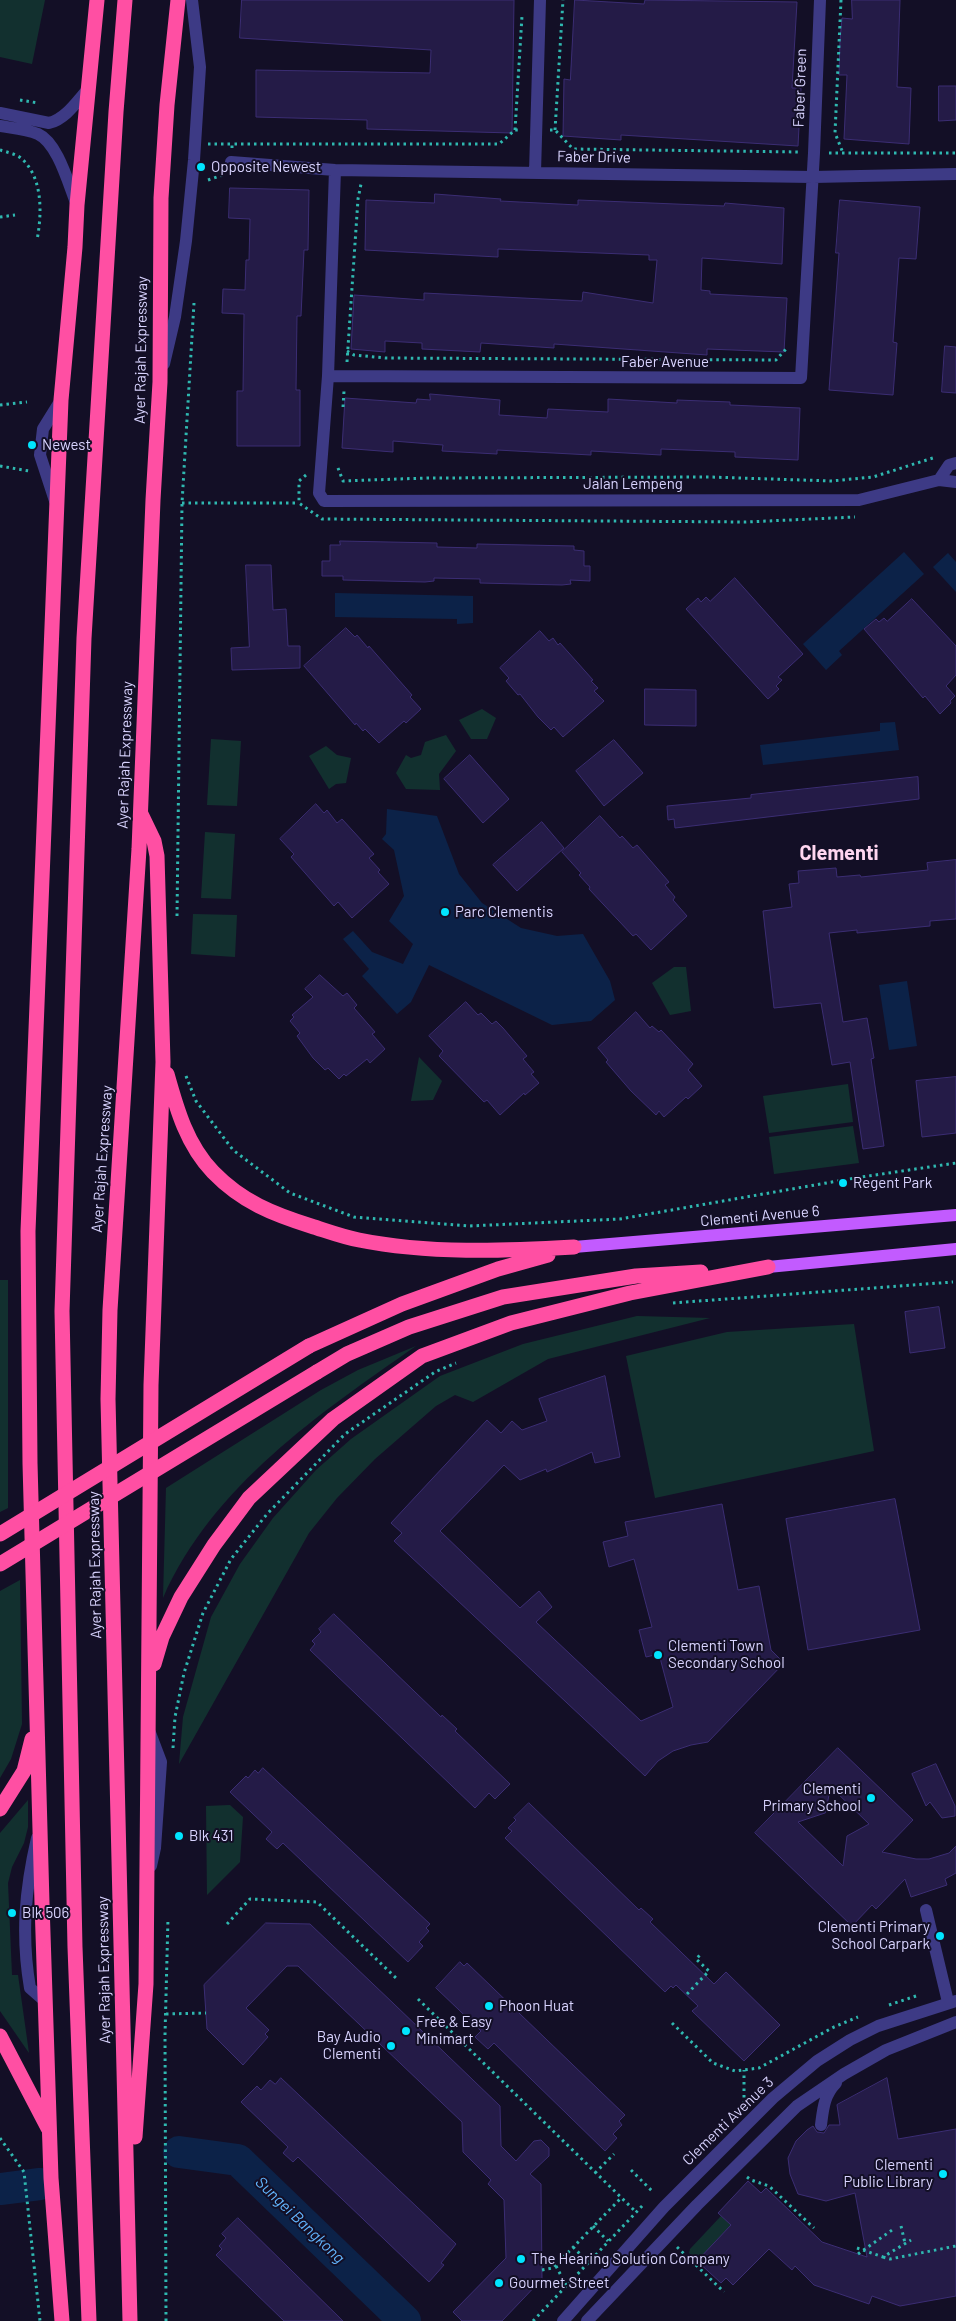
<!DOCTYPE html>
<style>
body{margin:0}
canvas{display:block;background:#130f26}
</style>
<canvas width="956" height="2321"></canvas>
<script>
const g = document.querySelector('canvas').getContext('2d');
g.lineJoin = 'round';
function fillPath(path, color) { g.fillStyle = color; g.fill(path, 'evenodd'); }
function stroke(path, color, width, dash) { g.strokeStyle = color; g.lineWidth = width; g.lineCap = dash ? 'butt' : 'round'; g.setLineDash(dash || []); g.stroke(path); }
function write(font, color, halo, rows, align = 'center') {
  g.font = font + ' Barlow,sans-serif'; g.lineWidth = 4; g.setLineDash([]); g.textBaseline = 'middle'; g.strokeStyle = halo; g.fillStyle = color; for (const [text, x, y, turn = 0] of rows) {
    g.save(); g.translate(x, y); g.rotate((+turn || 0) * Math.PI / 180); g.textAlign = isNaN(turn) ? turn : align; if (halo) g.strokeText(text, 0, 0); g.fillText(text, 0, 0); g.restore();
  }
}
const green = new Path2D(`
 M 0,0 L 45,0 L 32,64 L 0,57 Z
 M 482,709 L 496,718 L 487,739 L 471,739 L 459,720 Z
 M 446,735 L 456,751 L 439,774 L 440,790 L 406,789 L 396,773 L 406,755 L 411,758 L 421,755 L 425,742 Z
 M 211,739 L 241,741 L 237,806 L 207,805 Z
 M 326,746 L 337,755 L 351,758 L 346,783 L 336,784 L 329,789 L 309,756 Z
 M 205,832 L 235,834 L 231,899 L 201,898 Z
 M 193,914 L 237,915 L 235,957 L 191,954 Z
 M 674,967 L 686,967 L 691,1011 L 670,1015 L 652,983 Z
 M 419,1057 L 442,1081 L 433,1100 L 411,1101 Z
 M 848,1084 L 853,1122 L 769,1133 L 763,1096 Z
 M 853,1126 L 859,1163 L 774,1174 L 769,1137 Z
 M 0,1280 L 8,1280 L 8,1508 L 0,1512 Z
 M 637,1316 L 710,1318 L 548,1359 L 473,1402 L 455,1395 L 436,1406 L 375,1459 L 337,1498 L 309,1533 L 179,1764 L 183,1717 L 211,1617 L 240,1564 L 273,1518 L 316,1470 L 351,1439 L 440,1376 L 523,1344 Z
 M 854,1324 L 874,1451 L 655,1498 L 626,1356 L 727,1332 Z
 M 416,1346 C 320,1413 212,1486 163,1598 L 166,1488 L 321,1390 L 358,1370 Z
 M 20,1580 L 22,1724 L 11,1759 L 0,1778 L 0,1591 Z
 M 28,1800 L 28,1827 L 24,1843 L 12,1867 L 8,1883 L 12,1975 L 18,1975 L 29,2053 L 0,2011 L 0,1833 Z
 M 230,1805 L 243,1817 L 240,1862 L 207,1895 L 206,1806 Z
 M 721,2216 L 731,2225 L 697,2261 L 689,2253 L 690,2249 Z`);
const water = new Path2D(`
 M 904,552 L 924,574 L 839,651 L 842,655 L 826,670 L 803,644 Z
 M 948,553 L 956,562 L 956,592 L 933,567 Z
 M 335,593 L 473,596 L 473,623 L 457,624 L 457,619 L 335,617 Z
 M 895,722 L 899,750 L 763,765 L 760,745 L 880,731 L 880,723 Z
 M 387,809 L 437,816 L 459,874 L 482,903 L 521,928 L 557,936 L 583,934 L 610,981 L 615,1000 L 591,1021 L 552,1025 L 429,965 L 411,1002 L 397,1014 L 362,976 L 369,969 L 343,939 L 353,931 L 372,952 L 403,964 L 413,944 L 389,921 L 404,896 L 394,850 L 382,839 L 386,834 Z
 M 907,981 L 917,1046 L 889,1050 L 879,985 Z`);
const river = new Path2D(`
 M 179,2152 L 238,2160 L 405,2321
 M 0,2189 L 40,2184`);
const building = new Path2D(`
 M 242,0 L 514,0 L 512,133 L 367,129 L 367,120 L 256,117 L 256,70 L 430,73 L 431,50 L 240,38 Z
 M 575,0 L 644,4 L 645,0 L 797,2 L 792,88 L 801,88 L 798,146 L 621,135 L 621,140 L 563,136 L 564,79 L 570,80 Z
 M 852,0 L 900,0 L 897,87 L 911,88 L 909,144 L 844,139 L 847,75 L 839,75 L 840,41 L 842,18 L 852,19 Z
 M 939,86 L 956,86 L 956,120 L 939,121 Z
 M 230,188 L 309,190 L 308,250 L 304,250 L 301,316 L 297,316 L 296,390 L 300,390 L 300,446 L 237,446 L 237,391 L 243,391 L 244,314 L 222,313 L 223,289 L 245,290 L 246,260 L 249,260 L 250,219 L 229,218 Z
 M 435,194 L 501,199 L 500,201 L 578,205 L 578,200 L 724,206 L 725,203 L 784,208 L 782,264 L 702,258 L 701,290 L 710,291 L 710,294 L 787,298 L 784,352 L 707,349 L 707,355 L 554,344 L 554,348 L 481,343 L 480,352 L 422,349 L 422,343 L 385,341 L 385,352 L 351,349 L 354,295 L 424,300 L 424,293 L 582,301 L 583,292 L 653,303 L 657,260 L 649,260 L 649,255 L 498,249 L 498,257 L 365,250 L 366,200 L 434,203 Z
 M 840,200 L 920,207 L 916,259 L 899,258 L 893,342 L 897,343 L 893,395 L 829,390 L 839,253 L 836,253 Z
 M 945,346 L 956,347 L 956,393 L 942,392 Z
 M 430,394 L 500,400 L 499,415 L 547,418 L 548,409 L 608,412 L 608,399 L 677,403 L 677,400 L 730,402 L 730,405 L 800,408 L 798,460 L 735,457 L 735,452 L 661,449 L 661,455 L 591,451 L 591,455 L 497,450 L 497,454 L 442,451 L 443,445 L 393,441 L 393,452 L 342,448 L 345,398 L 416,403 L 417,399 L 430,400 Z
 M 340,541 L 437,543 L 437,547 L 477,548 L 477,544 L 574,546 L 574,550 L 584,551 L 584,566 L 590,566 L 590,581 L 570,580 L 571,584 L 562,585 L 480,583 L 480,579 L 434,578 L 434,581 L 425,582 L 343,580 L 343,576 L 322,576 L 322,561 L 330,561 L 330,545 L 340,545 Z
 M 246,565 L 271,565 L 273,610 L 286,609 L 288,646 L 300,646 L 300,668 L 232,670 L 231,648 L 249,647 Z
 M 735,578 L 803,654 L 778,677 L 782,680 L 776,686 L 779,689 L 768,699 L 686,609 L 698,598 L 701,602 L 706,597 L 710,601 Z
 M 912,599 L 956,646 L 956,675 L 946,686 L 955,696 L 950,701 L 951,703 L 940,714 L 925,696 L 923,698 L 864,629 L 876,619 L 879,622 L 884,618 L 887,621 Z
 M 346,628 L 355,637 L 357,635 L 368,648 L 369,646 L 412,695 L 410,697 L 421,709 L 406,723 L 404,721 L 379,743 L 365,729 L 363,731 L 356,723 L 355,725 L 304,666 Z
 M 540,631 L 549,641 L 553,638 L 558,645 L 560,643 L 593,680 L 591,681 L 598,688 L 594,691 L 604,701 L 563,737 L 554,727 L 551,730 L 538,717 L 520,694 L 518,695 L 506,681 L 509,678 L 500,668 Z
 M 645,689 L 696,690 L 696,726 L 645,725 Z
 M 614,740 L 643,773 L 604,806 L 576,771 Z
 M 470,755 L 509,799 L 483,823 L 444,779 Z
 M 918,777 L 919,799 L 675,828 L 674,819 L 668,820 L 667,806 L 751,798 L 751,795 Z
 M 316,804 L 324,813 L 327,810 L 337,823 L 342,819 L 374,854 L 369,858 L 380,870 L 378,872 L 389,884 L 352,918 L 338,902 L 334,906 L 291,857 L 294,854 L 280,839 Z
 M 600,816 L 620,838 L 622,836 L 633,848 L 637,845 L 669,882 L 665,885 L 675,897 L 673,900 L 687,916 L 651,950 L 636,934 L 633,936 L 589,889 L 590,887 L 579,875 L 581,873 L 562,852 Z
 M 542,822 L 564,848 L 517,891 L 493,865 Z
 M 956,860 L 956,919 L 930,921 L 930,926 L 857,933 L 857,930 L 829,933 L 843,1022 L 867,1018 L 874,1058 L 871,1059 L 884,1146 L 863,1149 L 850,1062 L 832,1065 L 821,1003 L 774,1008 L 763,911 L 792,907 L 789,884 L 799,883 L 798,871 L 836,868 L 837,877 L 860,875 L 861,877 L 928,870 L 927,863 Z
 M 320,975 L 343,996 L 347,993 L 357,1005 L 354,1008 L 375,1032 L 372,1034 L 385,1049 L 370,1063 L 367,1059 L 346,1076 L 344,1074 L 339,1079 L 328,1068 L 325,1070 L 313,1058 L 297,1036 L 300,1033 L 290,1021 L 294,1017 L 292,1015 L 313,997 L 305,989 Z
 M 466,1002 L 478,1015 L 481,1013 L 492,1024 L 496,1021 L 503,1028 L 527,1056 L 523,1059 L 534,1072 L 531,1074 L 539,1083 L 525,1095 L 524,1093 L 500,1115 L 487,1100 L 484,1102 L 439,1056 L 443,1051 L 429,1036 Z
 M 636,1012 L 650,1028 L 652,1026 L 659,1032 L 661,1030 L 693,1064 L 688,1070 L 702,1086 L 688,1099 L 686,1097 L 664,1117 L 659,1111 L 656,1115 L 631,1091 L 606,1062 L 608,1060 L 598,1048 Z
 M 956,1077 L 956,1133 L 922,1137 L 916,1081 Z
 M 939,1307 L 945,1348 L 910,1353 L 905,1312 Z
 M 605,1376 L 620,1457 L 595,1463 L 592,1452 L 547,1472 L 546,1469 L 520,1480 L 504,1465 L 440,1531 L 520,1608 L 539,1591 L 552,1607 L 536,1622 L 641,1721 L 673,1707 L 659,1654 L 646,1657 L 639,1630 L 652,1627 L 634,1559 L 609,1567 L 603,1542 L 628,1536 L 625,1522 L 722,1504 L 738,1590 L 759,1586 L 771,1650 L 784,1663 L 708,1742 L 691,1745 L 673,1751 L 658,1761 L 645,1776 L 394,1541 L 402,1533 L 391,1523 L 487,1420 L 501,1433 L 512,1421 L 522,1430 L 547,1421 L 539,1399 Z
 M 895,1499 L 920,1630 L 808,1650 L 786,1519 Z
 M 334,1614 L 441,1717 L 442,1715 L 457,1729 L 455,1731 L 510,1784 L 495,1799 L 489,1793 L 475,1808 L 310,1650 L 315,1644 L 312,1641 L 321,1632 L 319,1629 Z
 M 838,1748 L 913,1820 L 882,1852 L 916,1859 L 929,1859 L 949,1853 L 956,1846 L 956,1873 L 945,1879 L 947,1885 L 911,1897 L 905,1879 L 876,1909 L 872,1905 L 852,1926 L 755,1833 ZM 831,1787 L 869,1824 L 847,1836 L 843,1866 L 798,1822 L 825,1813 Z
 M 936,1764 L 955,1806 L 955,1816 L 942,1818 L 930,1802 L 926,1806 L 912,1774 Z
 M 263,1768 L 430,1924 L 426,1928 L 429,1931 L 419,1942 L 423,1946 L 408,1962 L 283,1843 L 277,1849 L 266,1839 L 272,1832 L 230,1792 L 246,1776 L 248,1778 L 255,1770 L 258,1773 Z
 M 529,1803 L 639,1910 L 641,1908 L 653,1919 L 650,1922 L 714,1984 L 726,1972 L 780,2025 L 744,2061 L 692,2011 L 698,2006 L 676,1985 L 673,1988 L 671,1986 L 665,1992 L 505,1838 L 512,1831 L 508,1828 L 516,1820 L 514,1818 Z
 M 266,1923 L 310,1924 L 394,2004 L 500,2106 L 501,2146 L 516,2161 L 534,2141 L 541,2140 L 549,2148 L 549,2156 L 530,2174 L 541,2184 L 542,2279 L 502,2321 L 462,2321 L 453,2312 L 506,2258 L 504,2200 L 488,2184 L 491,2180 L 463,2152 L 462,2122 L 298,1966 L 287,1966 L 246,2008 L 269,2030 L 265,2034 L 268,2037 L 243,2065 L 207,2029 L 204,1985 Z
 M 460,1962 L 464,1966 L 467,1963 L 625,2115 L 619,2121 L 622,2125 L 613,2134 L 617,2138 L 605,2151 L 494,2043 L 488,2049 L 475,2037 L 481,2031 L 436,1988 Z
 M 281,2078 L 456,2244 L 441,2263 L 444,2265 L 429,2282 L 298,2157 L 293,2162 L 283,2153 L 288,2147 L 241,2102 L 257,2086 L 261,2090 L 270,2080 L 275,2084 Z
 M 887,2078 L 898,2139 L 956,2129 L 956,2296 L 900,2306 L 872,2296 L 869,2304 L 814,2285 L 795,2266 L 792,2270 L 769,2249 L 733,2285 L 726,2278 L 721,2283 L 697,2261 L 731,2225 L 718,2213 L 748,2181 L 761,2193 L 766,2188 L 822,2242 L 867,2257 L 855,2193 L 826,2201 L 798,2194 L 790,2174 L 788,2158 L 796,2141 L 807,2130 L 813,2126 L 817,2132 L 824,2133 L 829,2125 L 840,2125 L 837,2105 Z
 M 238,2218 L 291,2270 L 343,2321 L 284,2321 L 216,2255 L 222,2249 L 219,2246 L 226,2238 L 222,2234 Z`);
const path = new Path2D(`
 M 841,0 L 835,133 L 843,153
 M 20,100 L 38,103
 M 515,130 L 522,16
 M 550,130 L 555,130 L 573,149 L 800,152
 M 555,130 L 563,0
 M 208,144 L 232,144
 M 232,148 L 232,144 L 499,144 L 515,130 L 521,130
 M 0,150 C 6,152 17,154 22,159 C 43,178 42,214 37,240
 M 829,153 L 956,153
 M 208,180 L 223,175
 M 0,217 L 15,215
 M 347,351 L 354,355 L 386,358 L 776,360 L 786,349
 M 347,362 L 358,199 L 361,184
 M 0,405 L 27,402
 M 343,407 L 344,391
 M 0,466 L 29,471
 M 338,468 L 343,481 L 427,478 L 709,477 L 832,481 L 873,477 L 936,457
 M 306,475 L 299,481 L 299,503 L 322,519 L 746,522 L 855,517
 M 182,503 L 299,503
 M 177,916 L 182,503 L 194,303
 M 186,1076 L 196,1101 L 233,1150 L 290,1193 L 354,1217 L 469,1226 L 620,1219 L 855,1178 L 956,1163
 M 673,1303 L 953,1282
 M 173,1748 L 175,1717 L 184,1673 L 203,1613 L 231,1559 L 267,1514 L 345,1434 L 435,1372 L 456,1363
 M 227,1924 L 250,1899 L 317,1902 L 398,1980
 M 687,1994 L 709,1971 L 696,1959 L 701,1954
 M 418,1999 L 636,2212
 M 889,2005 L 919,1995
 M 166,2014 L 206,2013
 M 672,2023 L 713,2063 L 735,2071 L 759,2068 L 834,2027 L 858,2017
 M 744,2104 L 744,2070
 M 0,2138 L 24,2172 L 40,2321
 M 631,2170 L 654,2193
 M 595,2173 L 614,2154
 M 747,2177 L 751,2180 L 769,2186 L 814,2228
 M 593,2226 L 608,2241
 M 901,2226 L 905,2243
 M 573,2247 L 588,2262
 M 677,2247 L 724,2292
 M 857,2248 L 883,2257 L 911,2240
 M 858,2254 L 895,2228
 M 883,2257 L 890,2259 L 956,2246
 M 556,2266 L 566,2285
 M 542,2270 L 553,2268 L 621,2198
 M 166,2321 L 165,2035 L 168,1918
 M 533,2321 L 644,2204`);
const minor = new Path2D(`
 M 0,113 L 49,123 C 66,119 78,100 89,88
 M 0,126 C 12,128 27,129 38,134 C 58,143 69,186 77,205
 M 231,162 L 335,170 L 813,177 L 956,174
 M 335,170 L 328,376 L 319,493 L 324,501 L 859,500 L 939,480 L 956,482
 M 535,172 L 540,0
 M 164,364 L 175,317 L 186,241 L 194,160 L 200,67 L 192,0
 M 328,376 L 801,378 L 814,153 L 820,0
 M 939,480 L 949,465 L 956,463
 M 55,501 L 40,455 L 43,429 L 61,400
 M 150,1733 L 161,1762 L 155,1848 L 151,1866
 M 37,1838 C 25,1890 21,1935 30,1988 L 46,2002
 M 926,1910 L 948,2002
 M 821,2125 C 823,2109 824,2095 836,2083
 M 563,2321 L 664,2207 L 773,2098 L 817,2061 L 850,2040 L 878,2026 L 956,2001
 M 587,2321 L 697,2205 L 797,2106 L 844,2074 L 886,2050 L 956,2022`);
const major = new Path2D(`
 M 574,1247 L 956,1215
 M 768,1267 L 956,1249`);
const highway = new Path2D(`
 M 167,1074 C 177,1110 187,1145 213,1172 C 242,1202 273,1214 311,1226 C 327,1231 343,1237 359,1240 C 428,1254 504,1251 574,1247
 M 309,1346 L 402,1304 L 498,1269 L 548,1255
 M 317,1372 L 347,1354 L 409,1327 L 503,1297 L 636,1276 L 701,1272
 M 154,1664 L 162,1637 L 181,1597 L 214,1545 L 249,1498 L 333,1419 L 422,1356 L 511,1323 L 630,1293 L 768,1267
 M 0,1809 L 24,1771 L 32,1739
 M 0,2036 L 48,2128
 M 135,2137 L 146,1984 L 151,1385 L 163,1062 L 157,856 L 154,841 L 141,814
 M 62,2321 L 51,2178 L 42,1903 L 30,1463 L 28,1231 L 61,400 L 75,247 L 77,205 L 97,0
 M 89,2321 L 75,1947 L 62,1311 L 84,638 L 116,112 L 125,0
 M 130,2321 L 108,1399 L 110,1310 L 139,849 L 153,500 L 160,382 L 161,198 L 167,105 L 178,0`);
const highwayBridge = new Path2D(`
 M 0,1534 L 309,1346
 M 0,1564 L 317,1372`);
const markers = [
 [201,167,5,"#00e5ff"],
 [32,445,5,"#00e5ff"],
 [445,912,5,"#00e5ff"],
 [843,1183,5,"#00e5ff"],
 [658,1655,5,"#00e5ff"],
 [871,1798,5,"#00e5ff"],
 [179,1836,5,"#00e5ff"],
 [12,1913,5,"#00e5ff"],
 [940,1936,5,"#00e5ff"],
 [489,2006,5,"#00e5ff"],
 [406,2031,5,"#00e5ff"],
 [391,2046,5,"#00e5ff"],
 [943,2174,5,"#00e5ff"],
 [521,2259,5,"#00e5ff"],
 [499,2283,5,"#00e5ff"]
];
const streetNames = [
 ["Faber Green",800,88,-88],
 ["Faber Drive",594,157,1],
 ["Ayer Rajah Expressway",141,350,-89],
 ["Faber Avenue",665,362],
 ["Jalan Lempeng",633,484],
 ["Ayer Rajah Expressway",125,755,-88],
 ["Ayer Rajah Expressway",102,1159,-86],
 ["Clementi Avenue 6",760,1216,-5],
 ["Ayer Rajah Expressway",95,1565,-91],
 ["Ayer Rajah Expressway",104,1970,-91],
 ["Clementi Avenue 3",728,2121,-44]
];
const poiNames = [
 ["Opposite Newest",211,167],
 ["Newest",42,445],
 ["Parc Clementis",455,912],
 ["Regent Park",853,1183],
 ["Clementi Town",668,1646],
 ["Secondary School",668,1663],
 ["Clementi",861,1789,"right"],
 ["Primary School",861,1806,"right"],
 ["Blk 431",189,1836],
 ["Blk 506",22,1913],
 ["Clementi Primary",930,1927,"right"],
 ["School Carpark",930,1944,"right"],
 ["Phoon Huat",499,2006],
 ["Free & Easy",416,2022],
 ["Minimart",416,2039],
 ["Bay Audio",381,2037,"right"],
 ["Clementi",381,2054,"right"],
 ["Clementi",933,2165,"right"],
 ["Public Library",933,2182,"right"],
 ["The Hearing Solution Company",531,2259],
 ["Gourmet Street",509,2283]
];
const waterNames = [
 ["Sungei Bangkong",300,2220,44]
];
const districtNames = [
 ["Clementi",839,853]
];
fillPath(green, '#12302f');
fillPath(water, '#0c2248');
stroke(river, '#0c2248', 32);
fillPath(building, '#241b47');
stroke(building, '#3b2d73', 1);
stroke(path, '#2fb8b0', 3, [2.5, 4]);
stroke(minor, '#3d3a85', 12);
stroke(major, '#c25bff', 12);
stroke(highway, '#ff4fa3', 15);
stroke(highwayBridge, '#ff4fa3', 15);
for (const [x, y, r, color] of markers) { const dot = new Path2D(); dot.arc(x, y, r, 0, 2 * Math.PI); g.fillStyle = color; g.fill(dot); stroke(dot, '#130f26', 2); }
write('15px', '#d9d4ff', '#130f26', streetNames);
write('15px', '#d9d4ff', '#130f26', poiNames, 'left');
write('italic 16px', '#62b6ff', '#130f26', waterNames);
write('bold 20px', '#ffd6f0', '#130f26', districtNames);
</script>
